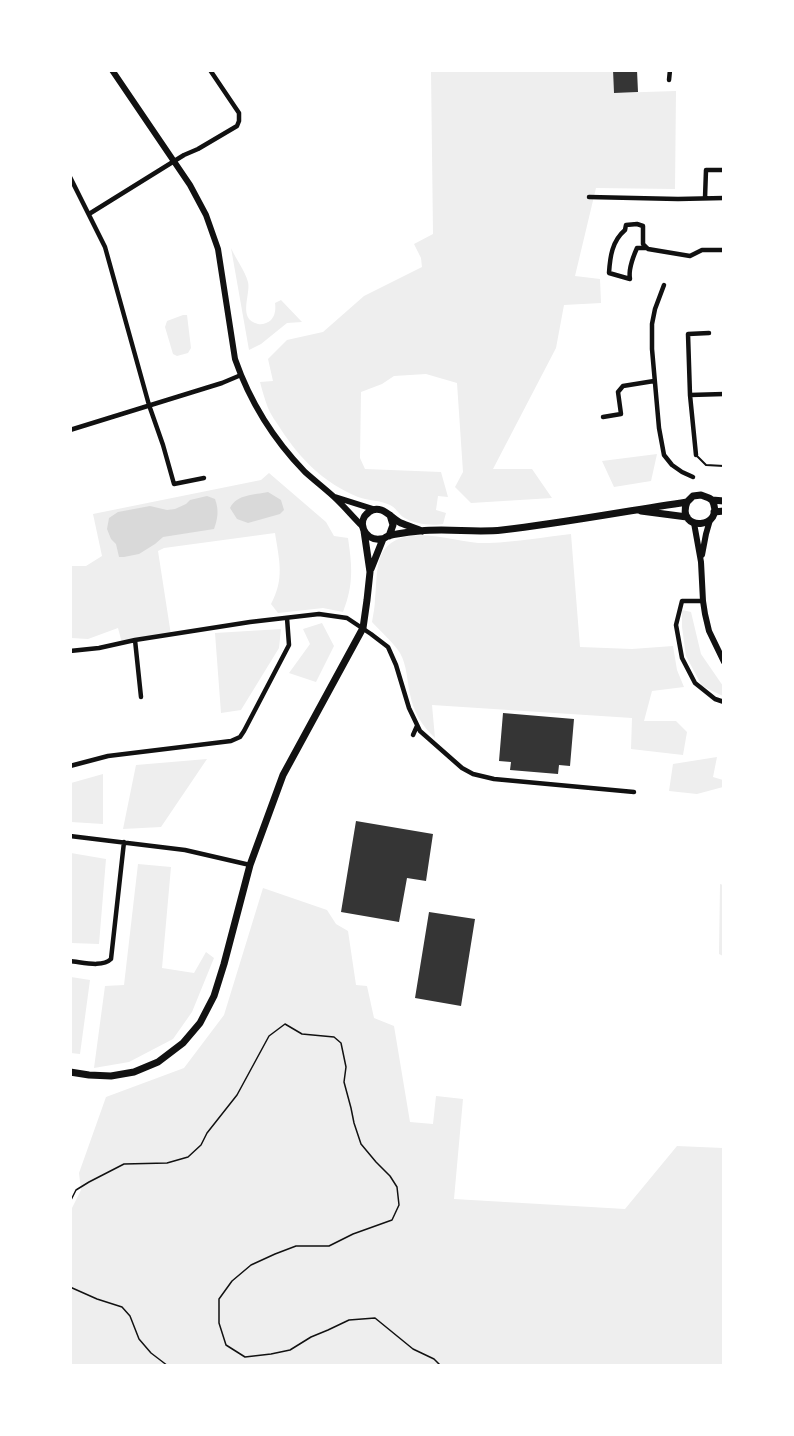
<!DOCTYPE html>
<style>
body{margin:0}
#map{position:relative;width:794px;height:1436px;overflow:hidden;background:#fff;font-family:Georgia,serif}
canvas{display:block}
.frame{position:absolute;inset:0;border:72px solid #fff;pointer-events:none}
</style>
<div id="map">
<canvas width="794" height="1436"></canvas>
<div class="frame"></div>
</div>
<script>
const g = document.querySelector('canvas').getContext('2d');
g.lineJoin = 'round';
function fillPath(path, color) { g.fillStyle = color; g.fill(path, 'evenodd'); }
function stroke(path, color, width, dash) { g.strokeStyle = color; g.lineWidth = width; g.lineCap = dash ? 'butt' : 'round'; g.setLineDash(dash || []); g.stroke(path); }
const green = new Path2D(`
 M 431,71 L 613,71 L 614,93 L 676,91 L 675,189 L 596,188 L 575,276 L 600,279 L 601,303 L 564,305 L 556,348 L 493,469 L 532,469 L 552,498 L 471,503 L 455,487 L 463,472 L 457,383 L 426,374 L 394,376 L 382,384 L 361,392 L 360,458 L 365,469 L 441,472 L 448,497 L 438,496 L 436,510 L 446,513 L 443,524 C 432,526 413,524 403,517 C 398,513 396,508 390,505 C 380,500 369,501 358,497 C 324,483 300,459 280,428 C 276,422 271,415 268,408 C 265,400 262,390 260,382 L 273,381 L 268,359 L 287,340 L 323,332 L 364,296 L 422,267 L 421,258 L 414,244 L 433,234 Z
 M 231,248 C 236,259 245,271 248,282 C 251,295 237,319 258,324 C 262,325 268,323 271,320 C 275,316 276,309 275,303 L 281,300 L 302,322 L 287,323 L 261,344 L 249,350 Z
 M 183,315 L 187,315 L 191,348 L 188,353 L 177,356 L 173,354 L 165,327 L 167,321 Z
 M 657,454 L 651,481 L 614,487 L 602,461 Z
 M 269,473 L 326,522 L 334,536 L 348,538 C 352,566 354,584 343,612 L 323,608 L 278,613 L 271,604 C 285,578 279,560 275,533 L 164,548 L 158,551 L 171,635 L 122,643 L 118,628 L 88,639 L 71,638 L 70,566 L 86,566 L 102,556 L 93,514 L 261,480 Z
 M 571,534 L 580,647 L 632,649 L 673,646 L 677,670 L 684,687 L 652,691 L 644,721 L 676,721 L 687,732 L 683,755 L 631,749 L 632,718 L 432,705 L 435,738 C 422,726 413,711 410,694 C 407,681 407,665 400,653 C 393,642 381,632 372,622 C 373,615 375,607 375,599 C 377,584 375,563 384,550 C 406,520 459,545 489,543 C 517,542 544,537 571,534 Z
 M 682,610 L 691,612 L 701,654 L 723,686 L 723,696 L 702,686 L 686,656 L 682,627 Z
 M 322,623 L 334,646 L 316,682 L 289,673 L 310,644 L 303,629 Z
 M 281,629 L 279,648 L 241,710 L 221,713 L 215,633 Z
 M 717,757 L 713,777 L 723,780 L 723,787 L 697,794 L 669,791 L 673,764 Z
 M 207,759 L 161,827 L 123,829 L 136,765 Z
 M 103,774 L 103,824 L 71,822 L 71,783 Z
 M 71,853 L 106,859 L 99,944 L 71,943 Z
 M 138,864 L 171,867 L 162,968 L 194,973 L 206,952 L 214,958 L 192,1012 L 173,1039 L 129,1062 L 94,1068 L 105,986 L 124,985 Z
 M 720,884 L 723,885 L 723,956 L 719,954 Z
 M 263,888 L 327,910 L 336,924 L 348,931 L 356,985 L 367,986 L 374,1018 L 394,1026 L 410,1122 L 433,1124 L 436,1096 L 463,1099 L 454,1199 L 625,1209 L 677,1146 L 723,1148 L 723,1365 L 71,1365 L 70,1212 L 81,1190 L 79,1173 L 106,1097 L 184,1068 L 224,1015 Z
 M 71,977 L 90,980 L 80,1054 L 71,1053 Z`);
const water = new Path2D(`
 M 268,492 L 281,500 L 284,510 L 280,514 L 248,523 L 237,519 L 230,508 C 237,494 254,495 268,492 Z
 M 207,496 L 215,499 C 219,510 218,518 214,529 L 163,537 L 155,544 L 139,554 L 124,557 L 119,557 L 116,544 L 111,539 L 107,529 L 109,518 L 118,512 L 150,506 L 167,510 L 175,509 L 186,504 L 190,500 Z`);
const building = new Path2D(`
 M 613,70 L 637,70 L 638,92 L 614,93 Z
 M 503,713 L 574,719 L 570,766 L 559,765 L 558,774 L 510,770 L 511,762 L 499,761 Z
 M 356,821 L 433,834 L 426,881 L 407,878 L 399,922 L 341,912 Z
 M 429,912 L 475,919 L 461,1006 L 415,998 Z`);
const path = new Path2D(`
 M 70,1202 L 76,1190 L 89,1182 L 124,1164 L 167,1163 L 188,1157 L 201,1145 L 207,1133 L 237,1095 L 269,1036 L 285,1024 L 302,1034 L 334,1037 L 341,1043 L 346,1067 L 344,1082 L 351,1108 L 354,1123 L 361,1144 L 376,1162 L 390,1176 L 397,1187 L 399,1205 L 392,1220 L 353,1234 L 329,1246 L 296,1246 L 275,1254 L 251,1265 L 232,1281 L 219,1299 L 219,1323 L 226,1345 L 245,1357 L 271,1354 L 290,1350 L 311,1337 L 328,1330 L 349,1320 L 375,1318 L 413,1349 L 434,1359 L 441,1366
 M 70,1287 L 97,1299 L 122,1307 L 130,1316 L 139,1339 L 151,1353 L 168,1366`);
const service = new Path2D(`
 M 696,455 L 706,465 L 724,466`);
const minor = new Path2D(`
 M 669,80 L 670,70
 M 70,177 L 105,247 L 149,405 L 163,445 L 174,484 L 204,478
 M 589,197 L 678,199 L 724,198
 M 705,198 L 706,170 L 724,170
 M 89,214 L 184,155 L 198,149 L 237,126 L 239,121 L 239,113 L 210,70
 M 647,248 L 637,248 C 633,257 628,269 630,279 L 609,273 C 610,257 612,241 625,230 L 626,225 L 637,224 L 643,226 L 643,244 L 648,249 L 690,256 L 702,250 L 724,250
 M 664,285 L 655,309 L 652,324 L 652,349 L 659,428 L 664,455 L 672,465 L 682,472 L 693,477
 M 690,395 L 724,394
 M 603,417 L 621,414 L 618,392 L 623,386 L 654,381
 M 70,430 L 222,383 L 241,375
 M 696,455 L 690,395 L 688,334 L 709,333
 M 703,601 L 682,601 L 676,625 L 682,658 L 695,683 L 715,699 L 724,702
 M 135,640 L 141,697
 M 70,651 L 99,648 L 135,640 L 250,622 L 319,614 L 347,618 L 371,634 L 388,647 L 396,665 L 409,708 L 420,731 L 462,768 L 473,774 L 494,779 L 634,792
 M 413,735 L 417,726
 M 70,766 L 108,756 L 231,741 L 240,737 L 244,731 L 289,645 L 287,618
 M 70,836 L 185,850 L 250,865
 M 70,961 C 82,962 102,968 111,959 L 124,842`);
const tertiary = new Path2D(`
 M 112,70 L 190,185 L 206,215 L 218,249 L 235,359 C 250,402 273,439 305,472 C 314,480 324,488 333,496 C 343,505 352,516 362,526
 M 335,497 L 373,509
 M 694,523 L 701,562 L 703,601 L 705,614 L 709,631 L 724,662
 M 702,555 L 706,534 L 710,520`);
const secondary = new Path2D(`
 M 687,502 C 675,533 727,529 712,500
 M 641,511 L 687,517
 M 714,512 L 724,511
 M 422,531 C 415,528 408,526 401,523 C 391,518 381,503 369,512 C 356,521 364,541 380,539 C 386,539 383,538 388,536 C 398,533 410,532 420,531 C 447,528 475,533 502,530 C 564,523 626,511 687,502 L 693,496 L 701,495 L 709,498 L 712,500 L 724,501
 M 389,536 L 393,525 L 390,515
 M 371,569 L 383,539
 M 70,1072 L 89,1075 L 111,1076 L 134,1072 L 158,1062 L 183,1043 L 200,1023 L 214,996 L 224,964 L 250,865 L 283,775 L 363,628 L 367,600 L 370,572 L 364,531`);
fillPath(green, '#eee');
fillPath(water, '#d9d9d9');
fillPath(building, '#353535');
stroke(path, '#111', 1.5);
stroke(service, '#111', 2);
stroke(minor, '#111', 4.5);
stroke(tertiary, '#111', 6);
stroke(secondary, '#111', 7);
</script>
